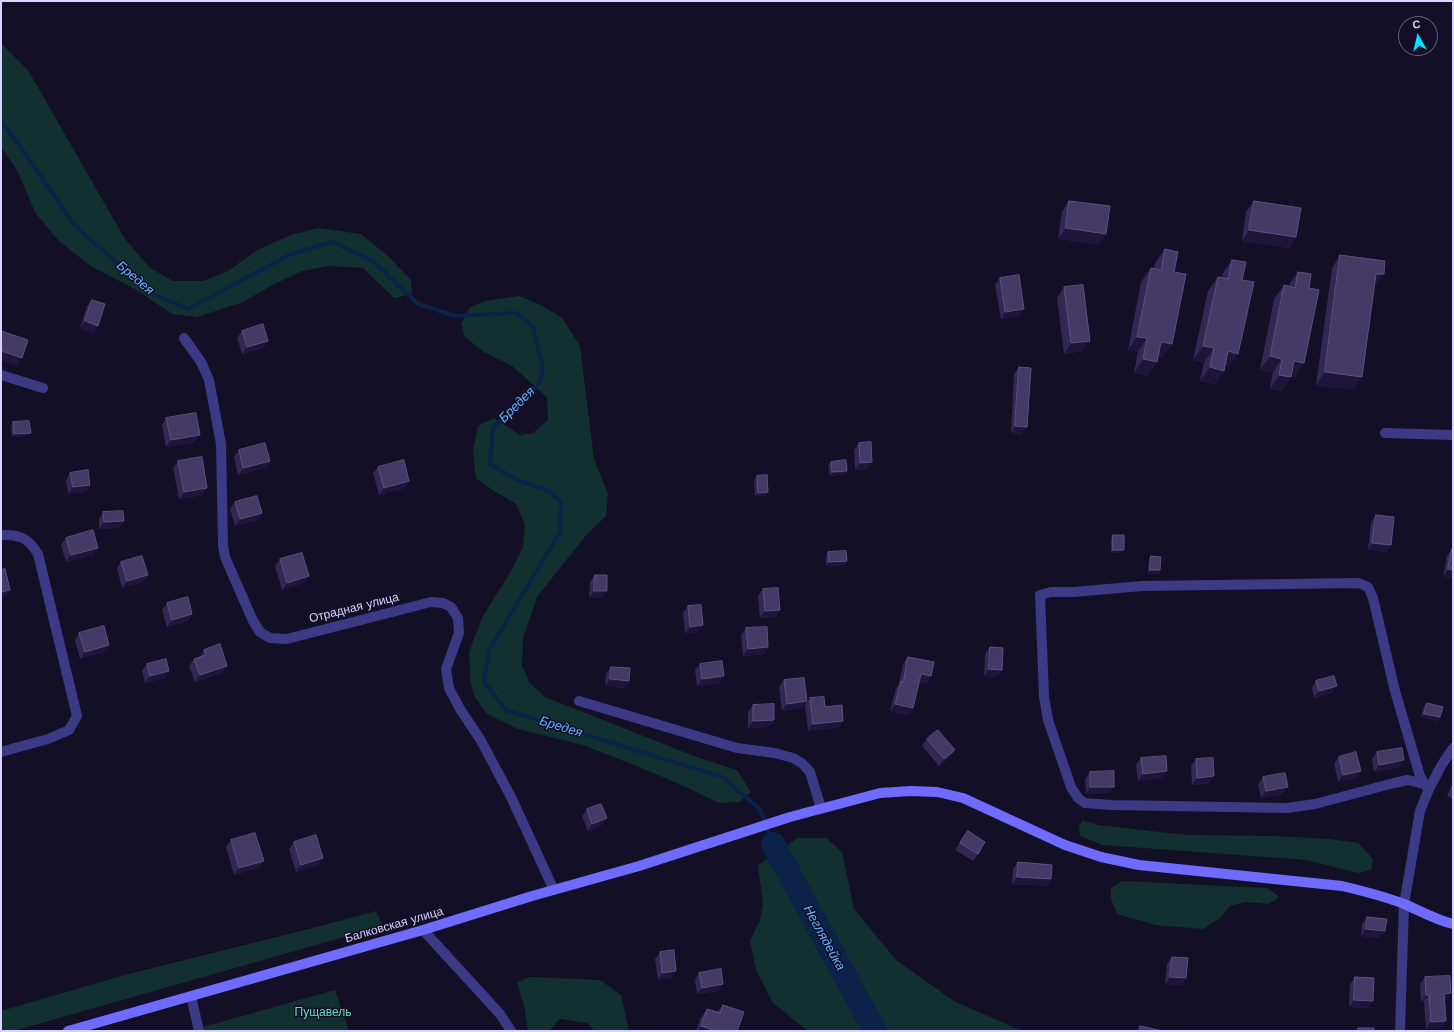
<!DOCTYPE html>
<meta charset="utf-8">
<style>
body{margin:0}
#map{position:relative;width:1454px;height:1032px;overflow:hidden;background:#130f26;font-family:"Work Sans",sans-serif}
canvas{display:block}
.frame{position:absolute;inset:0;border:2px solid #d9d4ff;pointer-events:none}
.north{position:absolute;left:1398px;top:16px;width:40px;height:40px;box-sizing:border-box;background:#130f26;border:1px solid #625e7d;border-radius:50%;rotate:352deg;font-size:11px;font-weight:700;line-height:16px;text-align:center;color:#d9d4ff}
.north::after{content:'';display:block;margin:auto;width:14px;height:18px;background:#00e5ff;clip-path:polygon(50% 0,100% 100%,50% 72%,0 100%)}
</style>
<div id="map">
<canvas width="1454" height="1032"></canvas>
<div class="frame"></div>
<div class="north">С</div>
</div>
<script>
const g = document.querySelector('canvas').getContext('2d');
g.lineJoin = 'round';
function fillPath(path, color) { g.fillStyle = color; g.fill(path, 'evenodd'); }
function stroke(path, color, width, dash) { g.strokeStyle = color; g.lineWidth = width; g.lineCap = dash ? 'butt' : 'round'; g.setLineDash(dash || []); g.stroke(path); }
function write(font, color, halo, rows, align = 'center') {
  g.font = font + ' "Work Sans",sans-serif'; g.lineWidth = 3; g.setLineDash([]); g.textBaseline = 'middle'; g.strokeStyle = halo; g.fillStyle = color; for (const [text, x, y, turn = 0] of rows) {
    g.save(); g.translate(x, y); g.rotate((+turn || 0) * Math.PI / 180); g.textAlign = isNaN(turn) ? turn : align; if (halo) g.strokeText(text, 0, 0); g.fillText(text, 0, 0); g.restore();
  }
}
const green = new Path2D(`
 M 1,43 L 28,70 L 125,239 L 150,268 L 173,281 L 203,281 L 228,271 L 257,250 L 291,235 L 318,228 L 361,234 L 390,258 L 411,280 L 412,294 L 394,298 L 363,268 L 329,266 L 302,271 L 273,285 L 241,303 L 197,317 L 172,314 L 135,289 L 92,267 L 59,241 L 36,214 L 17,170 L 1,147 Z
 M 519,296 L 541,305 L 562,318 L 580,346 L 594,459 L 608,494 L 606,516 L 586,535 L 537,597 L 523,638 L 522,665 L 529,682 L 545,697 L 694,756 L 737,770 L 751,792 L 739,802 L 719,803 L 690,789 L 644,769 L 583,745 L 518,729 L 487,714 L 474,696 L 470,678 L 469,652 L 483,616 L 511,571 L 523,547 L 525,525 L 516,504 L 494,491 L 476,478 L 473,451 L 478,426 L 494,418 L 520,435 L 533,433 L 548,420 L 547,397 L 512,366 L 484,352 L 465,337 L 461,324 L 470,307 L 485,301 Z
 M 1082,820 L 1098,825 L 1187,835 L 1274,836 L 1330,839 L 1358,843 L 1373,859 L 1371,870 L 1358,873 L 1306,860 L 1103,845 L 1080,836 L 1079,827 Z
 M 798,838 L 826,838 L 842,852 L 854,909 L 896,960 L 954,1001 L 1022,1031 L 808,1031 L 773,1003 L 756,970 L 750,941 L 760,920 L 763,904 L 758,865 Z
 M 1122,881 L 1267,888 L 1280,897 L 1268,904 L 1246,902 L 1230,906 L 1220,918 L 1203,929 L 1156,925 L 1117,914 L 1111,899 L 1111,888 Z
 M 376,911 L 383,926 L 13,1031 L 1,1031 L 1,1011 L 125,975 L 313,928 Z
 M 529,977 L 600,980 L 621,995 L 629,1031 L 594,1031 L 588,1023 L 560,1019 L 549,1031 L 528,1031 L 524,1006 L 517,983 Z
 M 335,990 L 349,1031 L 189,1031 Z`);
const stream = new Path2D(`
 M 1,121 L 24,152 L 75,226 L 153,294 L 188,309 L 291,254 L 333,242 L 373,261 L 418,304 L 455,316 L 516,313 L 533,327 L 543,369 L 539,384 L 493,428 L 490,464 L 517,480 L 547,490 L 561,502 L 560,532 L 489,650 L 484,682 L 506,710 L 722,777 L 760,809 L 773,844`);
const river = new Path2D(`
 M 773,844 L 875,1031`);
const minor = new Path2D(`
 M 184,338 L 201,362 L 209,380 L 221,444 L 223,545 L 225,557 L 253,621 L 260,632 L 270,638 L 287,639 L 431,602 L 443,603 L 451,607 L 458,618 L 459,633 L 446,669 L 449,688 L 460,709 L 480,739 L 511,797 L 554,890
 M 1,375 L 43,388
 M 1385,433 L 1453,435
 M 1,535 C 20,534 28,538 38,554 L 77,716 L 69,730 L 48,739 L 1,752
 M 579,701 L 737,748 L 775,753 L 793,758 L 803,764 L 810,772 L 821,808
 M 1424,784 L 1420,776 L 1395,691 L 1373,598 L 1368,587 L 1359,583 L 1142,586 L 1074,592 L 1051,592 L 1040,595 L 1044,696 L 1048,720 L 1071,787 L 1078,798 L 1085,803 L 1111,805 L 1287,808 L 1315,804 L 1394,783 L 1408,780 L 1424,784 L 1429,789
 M 423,930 L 500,1014 L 511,1031
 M 191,996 L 199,1031
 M 1400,1031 L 1404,904 L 1420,811 L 1429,789 L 1441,766 L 1453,748`);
const secondary = new Path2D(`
 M 68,1031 L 423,930 L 532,896 L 639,866 L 790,817 L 880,793 L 911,791 L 937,792 L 963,798 L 1065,845 L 1101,857 L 1139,865 L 1342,886 C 1363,891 1384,896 1404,904 C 1421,911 1436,920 1453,924`);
const wall = new Path2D(`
 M 1069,201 L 1106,234 L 1099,244 L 1058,239 L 1062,211 Z
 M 1254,201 L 1296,237 L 1289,248 L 1242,241 L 1246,211 Z
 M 1165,249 L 1174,272 L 1162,358 L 1158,357 L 1148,376 L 1134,373 L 1138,352 L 1128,350 L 1141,282 L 1151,268 L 1154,269 L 1155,263 Z
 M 1340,255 L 1375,287 L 1374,287 L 1362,377 L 1353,390 L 1316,385 L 1332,268 Z
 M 1232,260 L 1242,280 L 1229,367 L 1225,366 L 1224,371 L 1215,384 L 1200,381 L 1204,362 L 1193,360 L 1208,291 L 1218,277 L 1222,278 L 1223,273 Z
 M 1298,272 L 1309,288 L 1304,363 L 1295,377 L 1291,376 L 1291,377 L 1282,391 L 1270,389 L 1273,372 L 1260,370 L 1274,299 L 1284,285 L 1288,286 Z
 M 1000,278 L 1020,316 L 1001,319 L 995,285 Z
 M 1064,287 L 1083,351 L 1064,354 L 1057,298 Z
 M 92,300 L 93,333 L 80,328 L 87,306 Z
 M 242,331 L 268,341 L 263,348 L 242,354 L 237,338 Z
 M 1019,367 L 1022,434 L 1011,433 L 1014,374 Z
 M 166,418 L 195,442 L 166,447 L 162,425 Z
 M 13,422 L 28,436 L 12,437 L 11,426 Z
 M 859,443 L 868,469 L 855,470 L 854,450 Z
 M 239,450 L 270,461 L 265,468 L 238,475 L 234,457 Z
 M 178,461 L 203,495 L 179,499 L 173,468 Z
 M 831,462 L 847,471 L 845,474 L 830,476 L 828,465 Z
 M 378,467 L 405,488 L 379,495 L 373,473 Z
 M 70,473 L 90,485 L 85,492 L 68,494 L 66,480 Z
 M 757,476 L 768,492 L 766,496 L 755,496 L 754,480 Z
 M 235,502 L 262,513 L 257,520 L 235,526 L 230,509 Z
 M 103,512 L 119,528 L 99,529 L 99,519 Z
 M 1376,515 L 1391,545 L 1386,552 L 1368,550 L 1371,522 Z
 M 1113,535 L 1121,553 L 1111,553 L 1111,538 Z
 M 66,538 L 93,555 L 66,562 L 61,545 Z
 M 1452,549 L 1453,550 L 1453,578 L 1443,576 L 1447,556 Z
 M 828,552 L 847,561 L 844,565 L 826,566 L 826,556 Z
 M 1151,556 L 1160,570 L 1158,574 L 1148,573 L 1149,559 Z
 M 280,559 L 304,583 L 282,590 L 275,566 Z
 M 121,562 L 143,582 L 122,588 L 117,568 Z
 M 595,575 L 602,598 L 589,598 L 590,582 Z
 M 763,589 L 780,610 L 775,617 L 760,618 L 758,596 Z
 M 167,603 L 192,614 L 188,621 L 167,627 L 162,610 Z
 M 688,606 L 698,632 L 685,633 L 683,613 Z
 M 746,628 L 768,647 L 764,654 L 743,656 L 741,635 Z
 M 79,633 L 104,652 L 80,659 L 75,640 Z
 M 990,647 L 1002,670 L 997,677 L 984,676 L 985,654 Z
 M 204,650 L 222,673 L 195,682 L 189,666 L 194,659 L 200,657 Z
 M 908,657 L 927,683 L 919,682 L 908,715 L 890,711 L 896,688 L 899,684 L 903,664 Z
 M 147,664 L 165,678 L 145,683 L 142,671 Z
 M 700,664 L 719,683 L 697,686 L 695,670 Z
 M 611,667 L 629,681 L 624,688 L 605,686 L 606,674 Z
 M 784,680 L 807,701 L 802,708 L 782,711 L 779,687 Z
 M 1316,681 L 1332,693 L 1314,698 L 1312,688 Z
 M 810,698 L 825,707 L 839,727 L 808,731 L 805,705 Z
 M 1427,703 L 1440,717 L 1438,721 L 1421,717 L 1424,706 Z
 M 753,705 L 774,720 L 769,727 L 748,728 L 748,712 Z
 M 927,739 L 955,750 L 950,757 L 939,766 L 922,746 Z
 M 1377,752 L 1399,767 L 1374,772 L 1372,759 Z
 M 1339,757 L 1361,771 L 1356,778 L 1338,782 L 1334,763 Z
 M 1141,758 L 1163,778 L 1138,781 L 1136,765 Z
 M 1196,759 L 1210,783 L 1192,785 L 1191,766 Z
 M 1090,772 L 1109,793 L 1086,794 L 1085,779 Z
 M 1263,777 L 1283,794 L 1261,798 L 1258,784 Z
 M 1453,782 L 1453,799 L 1447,796 Z
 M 587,809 L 602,825 L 588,831 L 582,816 Z
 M 968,831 L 978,854 L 973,861 L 955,850 Z
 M 231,840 L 259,868 L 234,875 L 226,847 Z
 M 294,842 L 318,865 L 296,872 L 289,849 Z
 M 1018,862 L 1051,879 L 1047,886 L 1012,884 L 1013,869 Z
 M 1367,917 L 1380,938 L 1361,936 L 1362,924 Z
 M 660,952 L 676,971 L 671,978 L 658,980 L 655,959 Z
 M 1172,957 L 1182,985 L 1165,984 L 1167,964 Z
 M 699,973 L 723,984 L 718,991 L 697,994 L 695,980 Z
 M 1355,977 L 1373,1001 L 1368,1008 L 1349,1007 L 1350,984 Z
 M 1425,977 L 1446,1000 L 1445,1000 L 1446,1021 L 1441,1028 L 1426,1029 L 1424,1001 L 1421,1002 L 1420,984 Z
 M 723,1005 L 737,1031 L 696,1031 L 700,1019 L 707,1009 L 717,1012 Z`);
const shadedWall = new Path2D(`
 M 1066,228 L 1106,234 L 1099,244 L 1058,239 Z
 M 1249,230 L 1296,237 L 1289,248 L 1242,241 Z
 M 1376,274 L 1384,274 L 1375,287 L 1367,286 Z
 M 1024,309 L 1020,316 L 1001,319 L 1005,312 Z
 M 85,321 L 98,326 L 93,333 L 80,328 Z
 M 1137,337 L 1147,338 L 1138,352 L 1128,350 Z
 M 268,341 L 263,348 L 242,354 L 247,347 Z
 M 1090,341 L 1083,351 L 1064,354 L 1071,343 Z
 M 1161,342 L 1172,344 L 1162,358 L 1152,356 Z
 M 1203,346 L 1214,348 L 1204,362 L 1193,360 Z
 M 1,351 L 22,358 L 17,365 L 1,360 Z
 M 1228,351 L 1238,354 L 1229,367 L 1219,365 Z
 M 1270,356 L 1282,359 L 1273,372 L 1260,370 Z
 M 1143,359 L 1157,362 L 1148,376 L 1134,373 Z
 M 1294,361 L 1304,363 L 1295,377 L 1285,375 Z
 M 1210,367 L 1224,371 L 1215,384 L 1200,381 Z
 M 1325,372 L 1362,377 L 1353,390 L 1316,385 Z
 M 1279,375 L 1291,377 L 1282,391 L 1270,389 Z
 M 1015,426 L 1027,427 L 1022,434 L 1011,433 Z
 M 31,433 L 28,436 L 12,437 L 14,434 Z
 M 200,435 L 195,442 L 166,447 L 171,440 Z
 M 270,461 L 265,468 L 238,475 L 243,468 Z
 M 872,462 L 868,469 L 855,470 L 860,463 Z
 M 847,471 L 845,474 L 830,476 L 832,472 Z
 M 409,481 L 405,488 L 379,495 L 384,488 Z
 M 90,485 L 85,492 L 68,494 L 73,487 Z
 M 207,488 L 203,495 L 179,499 L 184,492 Z
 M 768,492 L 766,496 L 755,496 L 758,493 Z
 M 262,513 L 257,520 L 235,526 L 240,519 Z
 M 124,521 L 119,528 L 99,529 L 104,522 Z
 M 1372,543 L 1391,545 L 1386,552 L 1368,550 Z
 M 98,548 L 93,555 L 66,562 L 71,555 Z
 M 1113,550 L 1124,550 L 1121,553 L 1111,553 Z
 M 847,561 L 844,565 L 826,566 L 829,562 Z
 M 1448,569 L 1453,570 L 1453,578 L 1443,576 Z
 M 1150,570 L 1160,570 L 1158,574 L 1148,573 Z
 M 148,575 L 143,582 L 122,588 L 127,581 Z
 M 309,576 L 304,583 L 282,590 L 287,583 Z
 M 10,590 L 5,597 L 1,598 L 1,592 Z
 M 594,591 L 607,591 L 602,598 L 589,598 Z
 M 780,610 L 775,617 L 760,618 L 765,611 Z
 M 192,614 L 188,621 L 167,627 L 172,620 Z
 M 703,625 L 698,632 L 685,633 L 690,627 Z
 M 109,645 L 104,652 L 80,659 L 85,652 Z
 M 768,647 L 764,654 L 743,656 L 748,649 Z
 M 227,666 L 222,673 L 195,682 L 200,675 Z
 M 989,669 L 1002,670 L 997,677 L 984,676 Z
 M 169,671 L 165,678 L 145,683 L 150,676 Z
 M 921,674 L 931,676 L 927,683 L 916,681 Z
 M 724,676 L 719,683 L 697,686 L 702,679 Z
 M 610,679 L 629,681 L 624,688 L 605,686 Z
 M 1337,686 L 1332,693 L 1314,698 L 1319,691 Z
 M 807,701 L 802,708 L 782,711 L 787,704 Z
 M 895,704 L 913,708 L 908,715 L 890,711 Z
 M 1424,714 L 1440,717 L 1438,721 L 1421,717 Z
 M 774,720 L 769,727 L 748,728 L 753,721 Z
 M 843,721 L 839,727 L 808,731 L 813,724 Z
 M 955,750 L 950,757 L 939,766 L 944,759 Z
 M 1404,760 L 1399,767 L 1374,772 L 1379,765 Z
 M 1167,771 L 1163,778 L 1138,781 L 1143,774 Z
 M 1361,771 L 1356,778 L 1338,782 L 1343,775 Z
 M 1214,776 L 1210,783 L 1192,785 L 1197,778 Z
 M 1090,787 L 1114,787 L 1109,793 L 1086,794 Z
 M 1288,787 L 1283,794 L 1261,798 L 1266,791 Z
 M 607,818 L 602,825 L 588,831 L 592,824 Z
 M 323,858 L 318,865 L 296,872 L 301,865 Z
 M 264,861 L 259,868 L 234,875 L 239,868 Z
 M 1017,877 L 1051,879 L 1047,886 L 1012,884 Z
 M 1366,929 L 1385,931 L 1380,938 L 1361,936 Z
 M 676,971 L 671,978 L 658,980 L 662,973 Z
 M 1170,977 L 1186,978 L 1182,985 L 1165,984 Z
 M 723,984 L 718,991 L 697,994 L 702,988 Z
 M 1451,993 L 1446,1000 L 1440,1001 L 1444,994 Z
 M 1426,995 L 1429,995 L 1424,1001 L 1421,1002 Z
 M 1354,1000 L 1373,1001 L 1368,1008 L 1349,1007 Z
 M 1446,1021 L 1441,1028 L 1426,1029 L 1431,1022 Z
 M 701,1026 L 717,1031 L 698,1031 Z`);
const building = new Path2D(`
 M 1069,201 L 1110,206 L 1106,234 L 1066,228 Z
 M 1254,201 L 1301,208 L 1296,237 L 1249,230 Z
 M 1165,249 L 1178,252 L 1174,272 L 1186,274 L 1172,344 L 1161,342 L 1157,362 L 1143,359 L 1147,338 L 1137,337 L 1151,268 L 1161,270 Z
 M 1340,255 L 1385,261 L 1384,274 L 1376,274 L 1362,377 L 1325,372 Z
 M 1232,260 L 1246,262 L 1242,280 L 1254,282 L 1238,354 L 1228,351 L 1224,371 L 1210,367 L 1214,348 L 1203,346 L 1218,277 L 1228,279 Z
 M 1298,272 L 1311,274 L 1309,288 L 1319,290 L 1304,363 L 1294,361 L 1291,377 L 1279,375 L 1282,359 L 1270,356 L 1284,285 L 1295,288 Z
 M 1019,275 L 1024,309 L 1005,312 L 1000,278 Z
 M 1083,285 L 1090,341 L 1071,343 L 1064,287 Z
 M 92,300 L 105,304 L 98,326 L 85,321 Z
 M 263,324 L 268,341 L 247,347 L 242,331 Z
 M 1,331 L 28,340 L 22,358 L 1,351 Z
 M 1019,367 L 1031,368 L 1027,427 L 1015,426 Z
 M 196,413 L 200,435 L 171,440 L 166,418 Z
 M 29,421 L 31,433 L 14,434 L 13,422 Z
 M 871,442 L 872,462 L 860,463 L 859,443 Z
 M 265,443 L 270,461 L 243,468 L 239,450 Z
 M 202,457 L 207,488 L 184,492 L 178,461 Z
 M 404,460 L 409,481 L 384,488 L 378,467 Z
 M 846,460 L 847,471 L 832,472 L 831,462 Z
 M 88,470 L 90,485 L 73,487 L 70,473 Z
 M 767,475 L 768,492 L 758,493 L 757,476 Z
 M 257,496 L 262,513 L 240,519 L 235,502 Z
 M 123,511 L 124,521 L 104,522 L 103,512 Z
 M 1376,515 L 1394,517 L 1391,545 L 1372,543 Z
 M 93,530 L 98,548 L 71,555 L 66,538 Z
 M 1113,535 L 1124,535 L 1124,550 L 1113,550 Z
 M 1452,549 L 1453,550 L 1453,570 L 1448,569 Z
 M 846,551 L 847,561 L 829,562 L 828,552 Z
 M 302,553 L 309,576 L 287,583 L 280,559 Z
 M 142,556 L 148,575 L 127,581 L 121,562 Z
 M 1151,556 L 1161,557 L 1160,570 L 1150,570 Z
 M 5,569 L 10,590 L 1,592 L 1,570 Z
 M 595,575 L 607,575 L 607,591 L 594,591 Z
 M 778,588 L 780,610 L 765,611 L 763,589 Z
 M 188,597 L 192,614 L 172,620 L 167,603 Z
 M 701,605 L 703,625 L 690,627 L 688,606 Z
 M 104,626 L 109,645 L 85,652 L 79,633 Z
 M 767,627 L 768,647 L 748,649 L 746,628 Z
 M 220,644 L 227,666 L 200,675 L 194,659 L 206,655 L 204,650 Z
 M 990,647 L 1003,648 L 1002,670 L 989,669 Z
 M 908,657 L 934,662 L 931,676 L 921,674 L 913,708 L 895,704 L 901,681 L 903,682 Z
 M 166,659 L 169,671 L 150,676 L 147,664 Z
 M 722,661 L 724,676 L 702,679 L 700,664 Z
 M 611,667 L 630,668 L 629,681 L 610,679 Z
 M 1334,676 L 1337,686 L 1319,691 L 1316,681 Z
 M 804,678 L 807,701 L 787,704 L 784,680 Z
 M 824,697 L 825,707 L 842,705 L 843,721 L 813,724 L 810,698 Z
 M 1427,703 L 1443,707 L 1440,717 L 1424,714 Z
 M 774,704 L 774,720 L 753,721 L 753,705 Z
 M 938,730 L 955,750 L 944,759 L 927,739 Z
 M 1402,748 L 1404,760 L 1379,765 L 1377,752 Z
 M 1356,752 L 1361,771 L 1343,775 L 1339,757 Z
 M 1166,756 L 1167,771 L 1143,774 L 1141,758 Z
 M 1213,758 L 1214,776 L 1197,778 L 1196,759 Z
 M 1114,771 L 1114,787 L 1090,787 L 1090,772 Z
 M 1285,773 L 1288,787 L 1266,791 L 1263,777 Z
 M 601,804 L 607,818 L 592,824 L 587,809 Z
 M 968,831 L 985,842 L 978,854 L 960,843 Z
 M 255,833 L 264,861 L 239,868 L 231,840 Z
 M 316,835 L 323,858 L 301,865 L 294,842 Z
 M 1018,862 L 1052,865 L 1051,879 L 1017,877 Z
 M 1367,917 L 1387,919 L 1385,931 L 1366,929 Z
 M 674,950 L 676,971 L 662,973 L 660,952 Z
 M 1172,957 L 1188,958 L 1186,978 L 1170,977 Z
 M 721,969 L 723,984 L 702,988 L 699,973 Z
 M 1450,976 L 1451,993 L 1444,994 L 1446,1021 L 1431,1022 L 1429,995 L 1426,995 L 1425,977 Z
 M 1355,977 L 1374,978 L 1373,1001 L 1354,1000 Z
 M 723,1005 L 744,1012 L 737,1031 L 717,1031 L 701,1026 L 707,1009 L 720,1013 Z
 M 1140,1026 L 1163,1031 L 1139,1031 Z
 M 1358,1028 L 1374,1028 L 1374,1031 L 1358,1031 Z`);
const streetNames = [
 ["Отрадная улица",354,608,-14],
 ["Балковская улица",394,925,-16]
];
const parkNames = [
 ["Пущавель",323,1012]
];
const waterNames = [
 ["Бредея",135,278,40],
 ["Бредея",517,405,-45],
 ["Бредея",561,727,17],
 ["Неглядейка",824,938,61]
];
fillPath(green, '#12302f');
stroke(stream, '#0c2248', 4);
stroke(river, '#0c2248', 24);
stroke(minor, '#3d3a85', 10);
stroke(secondary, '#6f6bff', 10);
fillPath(wall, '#312854');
fillPath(shadedWall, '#1d163a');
fillPath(building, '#433a66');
stroke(building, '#5a527e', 1);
write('12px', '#d9d4ff', '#130f26', streetNames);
write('12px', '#5fe0c0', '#130f26', parkNames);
write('italic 13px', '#62b6ff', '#130f26', waterNames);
</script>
